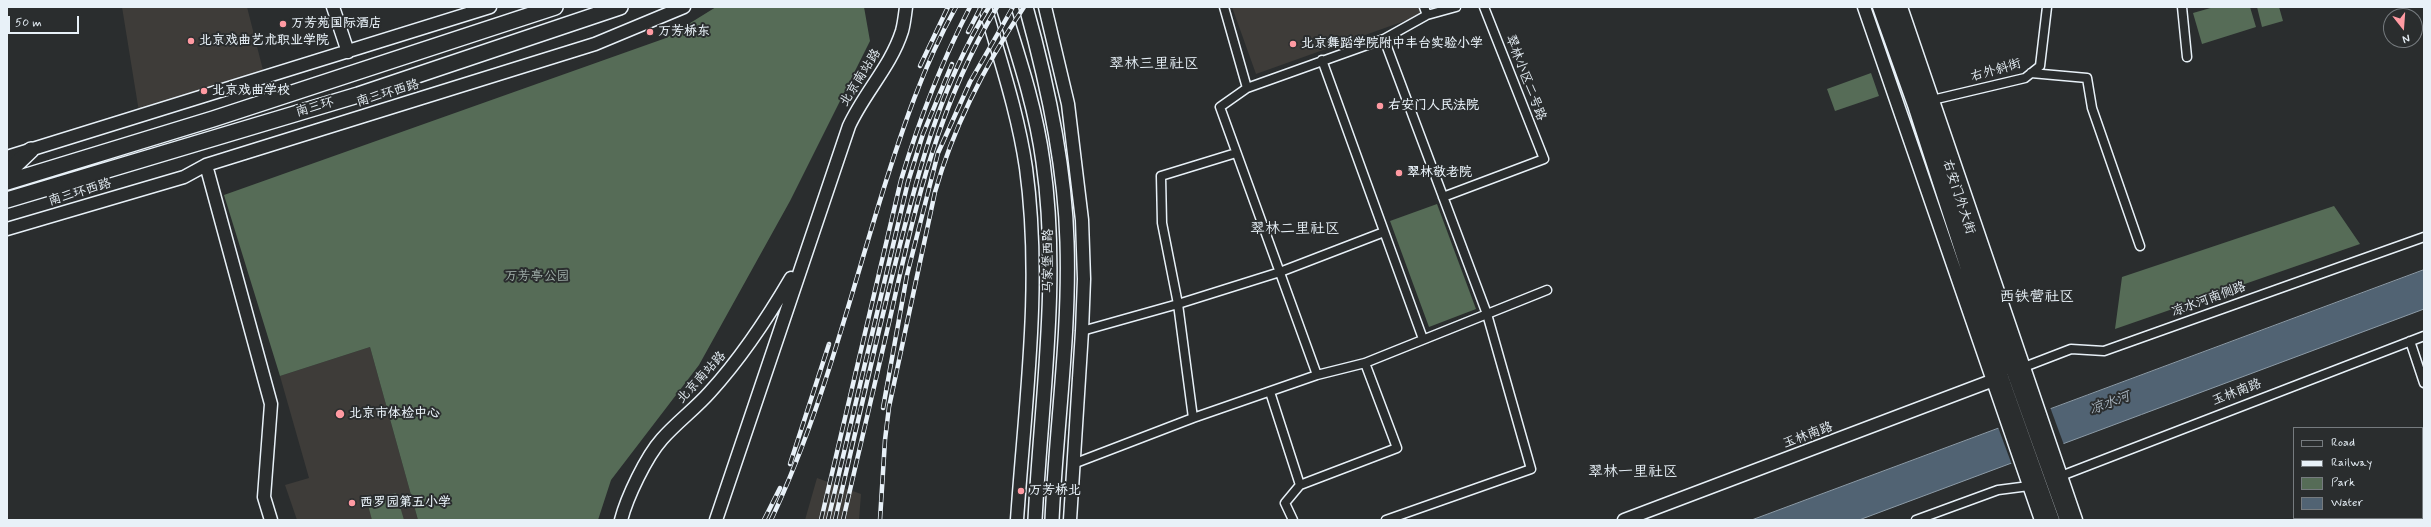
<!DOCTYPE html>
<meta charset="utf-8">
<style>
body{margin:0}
#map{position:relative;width:2431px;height:527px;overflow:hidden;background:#2a2d2e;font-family:Mynerve,sans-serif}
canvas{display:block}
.frame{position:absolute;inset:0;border:8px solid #e8f1f8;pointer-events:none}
.legend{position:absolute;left:2293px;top:427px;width:130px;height:92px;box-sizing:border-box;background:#2a2d2e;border:1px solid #767b7f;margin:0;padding:5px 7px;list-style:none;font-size:12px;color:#e8f1f8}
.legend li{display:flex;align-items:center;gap:8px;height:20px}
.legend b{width:20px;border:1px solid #767b7f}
.north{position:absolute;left:2383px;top:8px;width:40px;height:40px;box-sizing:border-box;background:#2a2d2e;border:1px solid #767b7f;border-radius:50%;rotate:163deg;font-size:11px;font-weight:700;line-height:16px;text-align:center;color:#e8f1f8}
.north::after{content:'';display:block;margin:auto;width:14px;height:18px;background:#ff9aa2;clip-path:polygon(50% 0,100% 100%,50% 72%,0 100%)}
.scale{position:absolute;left:8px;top:16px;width:71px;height:18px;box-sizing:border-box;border:2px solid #e8f1f8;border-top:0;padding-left:5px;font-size:12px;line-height:14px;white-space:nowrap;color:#e8f1f8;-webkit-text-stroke:3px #2a2d2e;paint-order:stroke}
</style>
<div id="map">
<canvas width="2431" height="527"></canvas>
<div class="frame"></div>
<ul class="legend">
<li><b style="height:5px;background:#2a2d2e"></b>Road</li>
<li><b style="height:5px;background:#e8f1f8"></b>Railway</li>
<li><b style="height:11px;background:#566c57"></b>Park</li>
<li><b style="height:11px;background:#516373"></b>Water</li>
</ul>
<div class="north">N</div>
<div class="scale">50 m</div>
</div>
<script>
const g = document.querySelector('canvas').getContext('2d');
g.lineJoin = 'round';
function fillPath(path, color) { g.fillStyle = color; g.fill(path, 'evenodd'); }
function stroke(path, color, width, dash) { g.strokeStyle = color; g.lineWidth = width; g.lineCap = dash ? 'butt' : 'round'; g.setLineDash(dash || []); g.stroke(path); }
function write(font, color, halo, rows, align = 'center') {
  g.font = font + ' Mynerve,"LXGW WenKai TC",sans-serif'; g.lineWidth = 4; g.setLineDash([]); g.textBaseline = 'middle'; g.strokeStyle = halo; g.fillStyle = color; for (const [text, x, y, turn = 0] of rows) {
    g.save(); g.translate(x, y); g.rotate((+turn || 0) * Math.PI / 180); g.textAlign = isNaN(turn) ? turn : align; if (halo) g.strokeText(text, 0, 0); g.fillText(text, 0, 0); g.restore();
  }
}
const built = new Path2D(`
 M 122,7 L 247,7 L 264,74 L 139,112 Z
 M 1232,7 L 1421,7 L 1424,14 L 1256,74 Z
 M 370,347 L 418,520 L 297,520 L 285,485 L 309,478 L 280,376 Z
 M 817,478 L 861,494 L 859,520 L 805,520 Z`);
const green = new Path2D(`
 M 716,7 L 864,7 L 870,41 L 790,201 L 699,365 L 611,480 L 598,520 L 418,520 L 370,347 L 280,376 L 224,195 L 666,38 Z
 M 2214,7 L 2250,7 L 2256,27 L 2202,44 L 2193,13 Z
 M 2257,7 L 2279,7 L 2283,21 L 2262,27 Z
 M 1871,73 L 1879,96 L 1835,111 L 1827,89 Z
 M 1437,204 L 1476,309 L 1429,327 L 1390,221 Z
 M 2334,206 L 2360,244 L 2115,329 L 2122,277 Z
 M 396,493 L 404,520 L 372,520 L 367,501 Z`);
const water = new Path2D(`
 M 2424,270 L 2424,309 L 1859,520 L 1752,520 Z`);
const pier = new Path2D(`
 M 2050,407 L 2064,445 L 2012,465 L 1998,427 Z`);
const street = new Path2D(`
 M 1224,7 L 1247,88
 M 1424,7 L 1427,15
 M 2182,7 L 2187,57
 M 1384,39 L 1487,314 L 1531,469 L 1386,520
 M 1322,60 L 1423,339
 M 2031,73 L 2087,78 L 2092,108 L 2140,246
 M 1928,101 L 2025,78 L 2040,66 L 2047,7
 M 1236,153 L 1161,176 L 1162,223 L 1178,304 L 1280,272 L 1384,232
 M 1443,197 L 1544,159 L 1484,7
 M 1082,331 L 1178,304 L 1193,418
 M 2410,341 L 2424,383
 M 2019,369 L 2071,349 L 2104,351 L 2424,237
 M 1317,375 L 1220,107 L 1247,88 L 1384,39 L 1427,15 L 1456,7
 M 1270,392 L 1300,485
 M 1073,464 L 1193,418 L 1317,375 L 1365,363 L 1547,290
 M 2061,476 L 2424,336
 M 1293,520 L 1285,503 L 1300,485 L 1397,448 L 1365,363
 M 1916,520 L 1998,490 L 2029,486`);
const secondary = new Path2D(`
 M 333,7 L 348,52
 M 985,7 C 1000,60 1018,113 1026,168 C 1042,285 1025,403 1017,520
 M 1045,7 L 1068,104 L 1082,220 L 1084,279 L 1082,331 L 1070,520
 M 1864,7 L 2041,520
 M 1879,7 L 1914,105 L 2002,377 L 2053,520
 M 1889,7 L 1924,103 L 2013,372 L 2066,520
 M 1901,7 L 2076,520
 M 7,157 L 490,7
 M 206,165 L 271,404 L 264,497 L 271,520
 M 7,229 L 184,177 L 206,165 L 595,44 L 684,7
 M 621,520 C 627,497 646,457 662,439 C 677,422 695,409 710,392 C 742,357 767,319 791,278
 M 716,520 L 849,126 C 864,93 891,66 902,31 C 904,24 905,15 906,7
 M 1624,520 L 1999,378`);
const primary = new Path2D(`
 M 1003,7 C 1019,58 1036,109 1043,162 C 1060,281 1041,401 1035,520
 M 1026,7 C 1047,82 1065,164 1067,242 C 1070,335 1056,428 1052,520`);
const highway = new Path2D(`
 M 7,173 L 31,150
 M 7,182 L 213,119 L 555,7
 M 7,200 L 358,95 L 620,7`);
const rail = new Path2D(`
 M 968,32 L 981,7
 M 920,66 L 948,7
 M 883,408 L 907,275 L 938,153 L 970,82 L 1013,7
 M 790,464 L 829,344
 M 764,520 L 780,488
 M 771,520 C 820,416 848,304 882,194 C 902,130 923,66 956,7
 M 821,520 L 901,180 C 919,120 941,63 970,7
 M 828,520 L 908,182 L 923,134 L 952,64
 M 835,520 C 853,441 871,363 890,285 C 914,188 936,92 989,7
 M 843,520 C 859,451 875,383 891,314 C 915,205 939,103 997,7
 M 880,520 L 885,440 L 889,407 L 935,192 C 954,125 985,65 1024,7`);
const markers = [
 [283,24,4,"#ff9aa2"],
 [650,32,4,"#ff9aa2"],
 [191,41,4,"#ff9aa2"],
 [1293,44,4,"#ff9aa2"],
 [204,91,4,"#ff9aa2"],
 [1380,106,4,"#ff9aa2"],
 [1399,173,4,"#ff9aa2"],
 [340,414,5,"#ff9aa2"],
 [1021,491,4,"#ff9aa2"],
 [352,503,4,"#ff9aa2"]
];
const poiNames = [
 ["万芳苑国际酒店",291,24],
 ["万芳桥东",658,32],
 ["北京戏曲艺术职业学院",199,41],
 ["北京舞蹈学院附中丰台实验小学",1301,44],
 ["北京戏曲学校",212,91],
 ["右安门人民法院",1388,106],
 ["翠林敬老院",1407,173],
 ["北京市体检中心",349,414],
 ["万芳桥北",1029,491],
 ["西罗园第五小学",360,503]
];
const streetNames = [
 ["右外斜街",1996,71,-16],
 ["北京南站路",861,78,-58],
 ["翠林小区二号路",1525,78,69],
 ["南三环西路",388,94,-17],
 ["南三环",315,108,-16],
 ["南三环西路",80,193,-17],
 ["右安门外大街",1958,197,72],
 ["马家堡西路",1049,261,-90],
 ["凉水河南侧路",2209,300,-20],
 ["北京南站路",702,378,-47],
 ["玉林南路",2237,393,-21],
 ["玉林南路",1808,436,-20]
];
const parkNames = [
 ["万芳亭公园",537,277]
];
const waterNames = [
 ["凉水河",2110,404,-20]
];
const quarterNames = [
 ["翠林三里社区",1154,65],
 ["翠林二里社区",1295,230],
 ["西铁营社区",2037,298],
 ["翠林一里社区",1633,473]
];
fillPath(built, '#3e3c39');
fillPath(green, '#566c57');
fillPath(water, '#516373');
stroke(water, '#8d9ca8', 1);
fillPath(pier, '#2a2d2e');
stroke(street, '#e8f1f8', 11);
stroke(secondary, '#e8f1f8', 15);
stroke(primary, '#e8f1f8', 16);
stroke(highway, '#e8f1f8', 18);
stroke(street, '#2a2d2e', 8);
stroke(secondary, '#2a2d2e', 12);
stroke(primary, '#2a2d2e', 13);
stroke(highway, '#2a2d2e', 15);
stroke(rail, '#e8f1f8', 4.5);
stroke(rail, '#2a2d2e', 3, [9]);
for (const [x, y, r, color] of markers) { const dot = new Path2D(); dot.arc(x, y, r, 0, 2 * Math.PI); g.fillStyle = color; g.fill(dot); stroke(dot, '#2a2d2e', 1.5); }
write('bold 13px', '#e8f1f8', '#2a2d2e', poiNames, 'left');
write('13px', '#e8f1f8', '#2a2d2e', streetNames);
write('13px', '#a6b5b0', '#2a2d2e', parkNames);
write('italic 14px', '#acb8c3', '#2a2d2e', waterNames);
write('15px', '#e8f1f8', '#2a2d2e', quarterNames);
</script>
